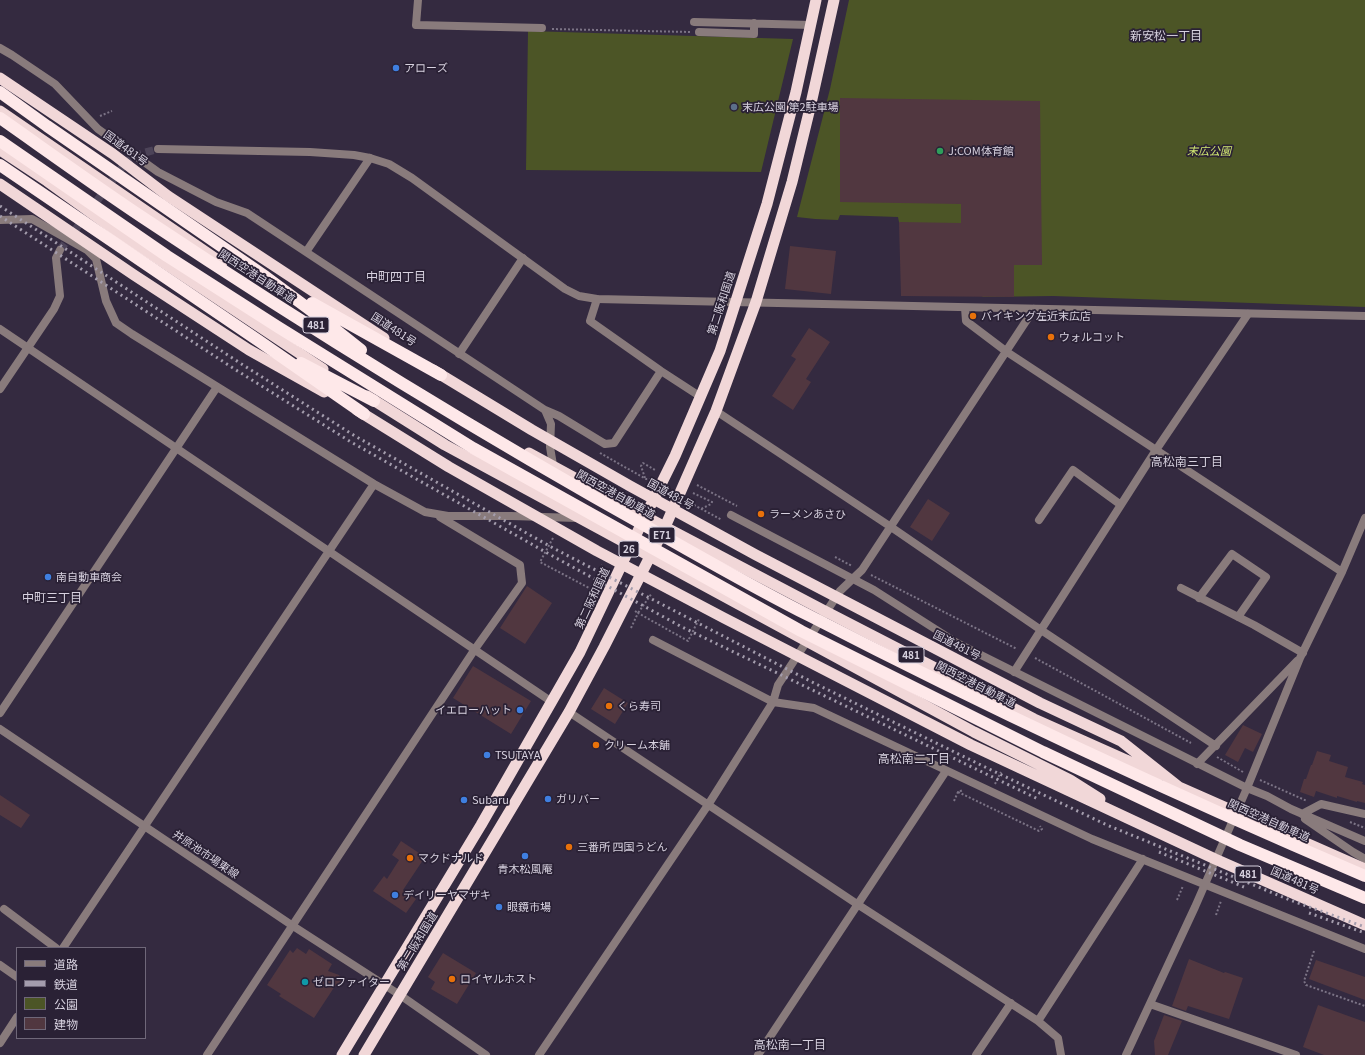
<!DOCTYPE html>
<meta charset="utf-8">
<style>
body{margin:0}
#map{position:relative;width:1365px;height:1055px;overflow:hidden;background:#342a40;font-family:Georgia,"Noto Sans JP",serif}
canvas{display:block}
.legend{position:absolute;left:16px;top:947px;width:130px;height:92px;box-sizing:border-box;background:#2a2135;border:1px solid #6f6779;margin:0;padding:5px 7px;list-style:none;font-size:12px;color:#d7d1df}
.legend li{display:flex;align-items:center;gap:8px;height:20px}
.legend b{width:20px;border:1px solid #6f6779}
</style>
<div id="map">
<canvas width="1365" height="1055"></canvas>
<ul class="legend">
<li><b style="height:5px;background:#897b7c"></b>道路</li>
<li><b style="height:5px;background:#a49dad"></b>鉄道</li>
<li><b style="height:11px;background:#4c5526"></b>公園</li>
<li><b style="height:11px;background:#513740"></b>建物</li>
</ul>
</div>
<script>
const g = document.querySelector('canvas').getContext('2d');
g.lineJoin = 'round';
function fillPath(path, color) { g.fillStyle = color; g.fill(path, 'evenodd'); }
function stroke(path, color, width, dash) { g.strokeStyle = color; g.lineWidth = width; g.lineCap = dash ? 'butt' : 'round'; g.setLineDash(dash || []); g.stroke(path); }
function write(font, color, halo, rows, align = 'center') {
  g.font = font + ' Georgia,"Noto Sans JP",serif'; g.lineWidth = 3.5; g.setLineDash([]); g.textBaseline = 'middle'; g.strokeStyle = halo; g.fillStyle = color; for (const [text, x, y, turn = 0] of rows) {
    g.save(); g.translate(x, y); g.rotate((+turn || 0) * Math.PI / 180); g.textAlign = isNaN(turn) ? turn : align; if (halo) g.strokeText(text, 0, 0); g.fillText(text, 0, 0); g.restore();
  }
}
const green = new Path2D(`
 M 849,0 L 1365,0 L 1365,307 L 1053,296 L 983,297 L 899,222 L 898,217 L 840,215 L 838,220 L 815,219 L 797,217 L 830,89 Z
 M 528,31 L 793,39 L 761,172 L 526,170 Z`);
const building = new Path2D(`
 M 840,98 L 1040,101 L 1042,265 L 1014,265 L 1014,297 L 901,296 L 899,222 L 961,223 L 961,204 L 840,202 Z
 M 790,246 L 836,251 L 831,294 L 785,289 Z
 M 809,328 L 830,342 L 806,379 L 811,382 L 793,410 L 772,396 L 796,359 L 791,356 Z
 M 928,499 L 950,513 L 932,541 L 910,527 Z
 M 527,586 L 552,603 L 525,644 L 500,628 Z
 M 473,666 L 531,701 L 511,734 L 453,698 Z
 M 604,688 L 628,703 L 615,724 L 591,709 Z
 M 1243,725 L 1262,734 L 1253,752 L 1245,748 L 1238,762 L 1225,755 Z
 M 1317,751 L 1331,755 L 1329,761 L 1348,767 L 1345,777 L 1363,782 L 1362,784 L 1365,785 L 1365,803 L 1357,801 L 1357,802 L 1337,796 L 1337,798 L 1316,791 L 1314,797 L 1300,792 L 1304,779 L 1306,779 L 1311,765 L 1312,765 Z
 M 0,795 L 30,815 L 21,828 L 0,815 Z
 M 401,841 L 425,857 L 403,890 L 416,899 L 406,913 L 373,891 L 384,876 L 387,879 L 399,860 L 392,855 Z
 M 297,948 L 306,954 L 309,949 L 332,964 L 328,971 L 339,975 L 341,978 L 341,984 L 335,986 L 314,1018 L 279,996 L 281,994 L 267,985 L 290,950 L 293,953 Z
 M 443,953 L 476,973 L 457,1004 L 431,989 L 435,982 L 428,977 Z
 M 1189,959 L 1224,973 L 1225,972 L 1243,978 L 1229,1019 L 1188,1006 L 1186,1011 L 1172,1006 Z
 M 1316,960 L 1365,977 L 1365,1000 L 1309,979 Z
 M 1318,1005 L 1365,1022 L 1365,1055 L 1324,1055 L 1303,1047 Z
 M 1164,1015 L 1182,1021 L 1168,1055 L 1155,1055 L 1154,1041 Z`);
const tertiaryTunnel = new Path2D(`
 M 60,250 L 127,161 L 143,153 L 158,149`);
const path = new Path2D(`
 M 552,29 L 690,32
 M 100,116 L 112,111
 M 600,453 L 646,479 L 650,479
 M 645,478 L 641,466 L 643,463 L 655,470
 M 697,485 L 737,506
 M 693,493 L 712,502 L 711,504 L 701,509
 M 690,498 L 694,505 L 722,520
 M 553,538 L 540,562 L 591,589 L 584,605
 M 835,557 L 852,566
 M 871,575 L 1017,649
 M 596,592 L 591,589 L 602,565
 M 635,611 L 638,613 L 652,593
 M 631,628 L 638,613 L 688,641 L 699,619
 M 1035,658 L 1191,743
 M 1217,757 L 1243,772
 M 1260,780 L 1307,801
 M 995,784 L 1001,772
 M 958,792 L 1039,831 L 1042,829 L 1040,826
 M 954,801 L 958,792 L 963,790
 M 1350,822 L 1365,828
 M 1177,900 L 1183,886
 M 1216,915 L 1221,901
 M 1314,951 L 1304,981 L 1306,985 L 1365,1006`);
const minor = new Path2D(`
 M 418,0 L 416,25 L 542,28
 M 694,22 L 811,25
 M 699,32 L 754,34 L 754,23
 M 0,48 L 12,55 L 55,84 L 98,129 L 158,172 L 216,202 L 247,213 L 545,410 L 551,424 L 550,447 L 553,465
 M 0,220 L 32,219 L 87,250 L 96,259 L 106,301 L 116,323 L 132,334 L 374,484 L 425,512 L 448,516 L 511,516 L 577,518
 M 306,252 L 370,158
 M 597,299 L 590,321 L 661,371 L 701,397
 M 965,308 L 966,321 L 1007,352 L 1342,572
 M 0,329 L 552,702
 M 459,354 L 523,258
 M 545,410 L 559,416 L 605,444 L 614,443 L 661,371
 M 716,411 L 891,527 L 1041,630 L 1216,746
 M 731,515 L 874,590 L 957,643 L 1247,788 L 1267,796 L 1291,809 L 1365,841
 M 1039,520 L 1073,470 L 1121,505
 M 1181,588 L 1254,625 L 1303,653
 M 1199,598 L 1232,554 L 1266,577 L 1238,617
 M 653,640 L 773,702 L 814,708 L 1092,839 L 1365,949
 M 1014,672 L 1156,450 L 1248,314
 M 569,712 L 857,904 L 1038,1021 L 1143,859
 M 0,713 L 217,387
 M 1197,764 L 1297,661
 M 1302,814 L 1321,804 L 1365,814
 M 1305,819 L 1353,852 L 1365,859
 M 4,909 L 56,948
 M 63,948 L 374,484
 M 0,965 L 17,977
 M 400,995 L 486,1055
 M 1150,1004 L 1296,1055
 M 1038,1021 L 1058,1038 L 1061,1055
 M 0,1043 L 17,1017
 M 207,1055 L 475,649 L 522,583 L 520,565 L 440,517
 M 539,1055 L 708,805 L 773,702 L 778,685 L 840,591 L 862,570 L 1034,309
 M 758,1055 L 946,771
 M 976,1055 L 1011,1003
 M 1126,1055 L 1195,907 L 1247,788 L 1300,658 L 1342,572 L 1365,518`);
const tertiary = new Path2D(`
 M 158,149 L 310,152 L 354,155 L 370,158 L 389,164 L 412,178 L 565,289 L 579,296 L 597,299 L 1365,316
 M 0,389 L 54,309 L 60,296 L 56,258 L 60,250
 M 0,729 L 293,926 L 400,995`);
const trunk = new Path2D(`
 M 0,78 L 113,154 L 168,196 L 384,338
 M 0,111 L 222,263
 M 0,150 L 47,181 L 119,233 L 323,369
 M 0,184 L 134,275 L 249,350 L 324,392
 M 433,370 L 532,430 L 630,486 L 756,555 L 1040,703 L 1121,741 L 1179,787 L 1365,869
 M 367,396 L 445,445 L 974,732 L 1070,780 L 1100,799
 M 357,410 L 449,467 L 597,551 L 724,618 L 971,745 L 1215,859 L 1365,925
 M 529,453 L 665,527 L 823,610 L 1034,719 L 1126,760 L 1158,776
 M 342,1055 L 481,825 L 580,652 L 631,545 L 675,456 L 720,351 L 767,204 L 796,92 L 816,0
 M 364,1055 L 569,712 L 604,647 L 665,527 L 716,411 L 756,302 L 792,182 L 810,108 L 834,0`);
const motorway = new Path2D(`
 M 0,92 L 47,126 L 266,277 L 317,315 L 361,350
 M 0,118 C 47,151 94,185 142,217 C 310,329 482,435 658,533 C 708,561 758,590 810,616 C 992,710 1177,796 1365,876
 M 0,141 L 167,256 L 278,327 L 473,448 L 801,631 L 1043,752 L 1240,845 L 1365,898
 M 0,165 L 259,341 L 364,414
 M 312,303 L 441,375
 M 301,363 L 374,401`);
const rail = new Path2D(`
 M 0,206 L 240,363 L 355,436 L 553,548 L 812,682 L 987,768 L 1107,825 L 1290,900 L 1365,927
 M 0,216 L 236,370 L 351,442 L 549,554 L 682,627 L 1038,799
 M 1159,852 L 1244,887
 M 1309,913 L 1365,933`);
const markers = [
 [396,68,4,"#3f7fe0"],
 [734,107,4,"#5c6f8a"],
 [940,151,4,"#2e9e5b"],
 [973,316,4,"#e8710a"],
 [1051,337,4,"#e8710a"],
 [761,514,4,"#e8710a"],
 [48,577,4,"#3f7fe0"],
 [609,706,4,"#e8710a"],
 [520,710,4,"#3f7fe0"],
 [596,745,4,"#e8710a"],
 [487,755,4,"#3f7fe0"],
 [548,799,4,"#3f7fe0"],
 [464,800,4,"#3f7fe0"],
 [569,847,4,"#e8710a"],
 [525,856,4,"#3f7fe0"],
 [410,858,4,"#e8710a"],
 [395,895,4,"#3f7fe0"],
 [499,907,4,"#3f7fe0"],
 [452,979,4,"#e8710a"],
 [305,982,4,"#0f9aa8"]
];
const shields = [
 [316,325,26],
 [662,535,26],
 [629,549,20],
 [911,655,26],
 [1248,874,26]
];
const shieldNames = [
 ["481",316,325],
 ["E71",662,535],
 ["26",629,549],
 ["481",911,655],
 ["481",1248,874]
];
const poiNames = [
 ["アローズ",404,68],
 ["末広公園 第2駐車場",742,107],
 ["J:COM体育館",948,151],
 ["バイキング左近末広店",981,316],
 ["ウォルコット",1059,337],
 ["ラーメンあさひ",769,514],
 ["南自動車商会",56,577],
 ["くら寿司",617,706],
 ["イエローハット",512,710,"right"],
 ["クリーム本舗",604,745],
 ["TSUTAYA",495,755],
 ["ガリバー",556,799],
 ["Subaru",472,800],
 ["三番所 四国うどん",577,847],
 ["マクドナルド",418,858],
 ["青木松風庵",525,869,"center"],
 ["デイリーヤマザキ",403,895],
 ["眼鏡市場",507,907],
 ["ロイヤルホスト",460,979],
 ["ゼロファイター",313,982]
];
const streetNames = [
 ["国道481号",126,148,36],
 ["関西空港自動車道",257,276,33],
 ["第二阪和国道",721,303,-72],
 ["国道481号",394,329,33],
 ["関西空港自動車道",616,494,29],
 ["国道481号",671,494,29],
 ["第二阪和国道",592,598,-65],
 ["国道481号",957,645,27],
 ["関西空港自動車道",976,684,27],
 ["関西空港自動車道",1269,820,24],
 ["井原池市場東線",206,854,34],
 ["国道481号",1295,880,24],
 ["第二阪和国道",417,941,-59]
];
const parkNames = [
 ["末広公園",1209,151]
];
const neighbourhoodNames = [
 ["新安松一丁目",1166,35],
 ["中町四丁目",396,276],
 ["高松南三丁目",1187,461],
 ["中町三丁目",52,597],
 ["高松南二丁目",914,758],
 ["高松南一丁目",790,1044]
];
fillPath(green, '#4c5526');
fillPath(building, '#513740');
stroke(tertiaryTunnel, '#4c4358', 8, [8, 4]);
stroke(path, '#7c7486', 2, [2, 2]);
stroke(minor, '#897b7c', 8);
stroke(tertiary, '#897b7c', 8);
stroke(trunk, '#f1d7d8', 11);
stroke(motorway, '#fee8e9', 12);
stroke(rail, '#a49dad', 3, [2, 4]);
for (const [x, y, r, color] of markers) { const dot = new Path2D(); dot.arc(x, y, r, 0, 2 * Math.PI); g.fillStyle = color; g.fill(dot); stroke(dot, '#2a2135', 1.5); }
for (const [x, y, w] of shields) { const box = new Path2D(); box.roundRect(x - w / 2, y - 8, w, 16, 3); g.fillStyle = '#2a2135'; g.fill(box); stroke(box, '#d7d1df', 1); }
write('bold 10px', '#d7d1df', null, shieldNames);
write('11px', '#d7d1df', '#2a2135', poiNames, 'left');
write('11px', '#d7d1df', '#2a2135', streetNames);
write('italic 11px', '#d1e771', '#2a2135', parkNames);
write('12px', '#d7d1df', '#2a2135', neighbourhoodNames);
</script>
